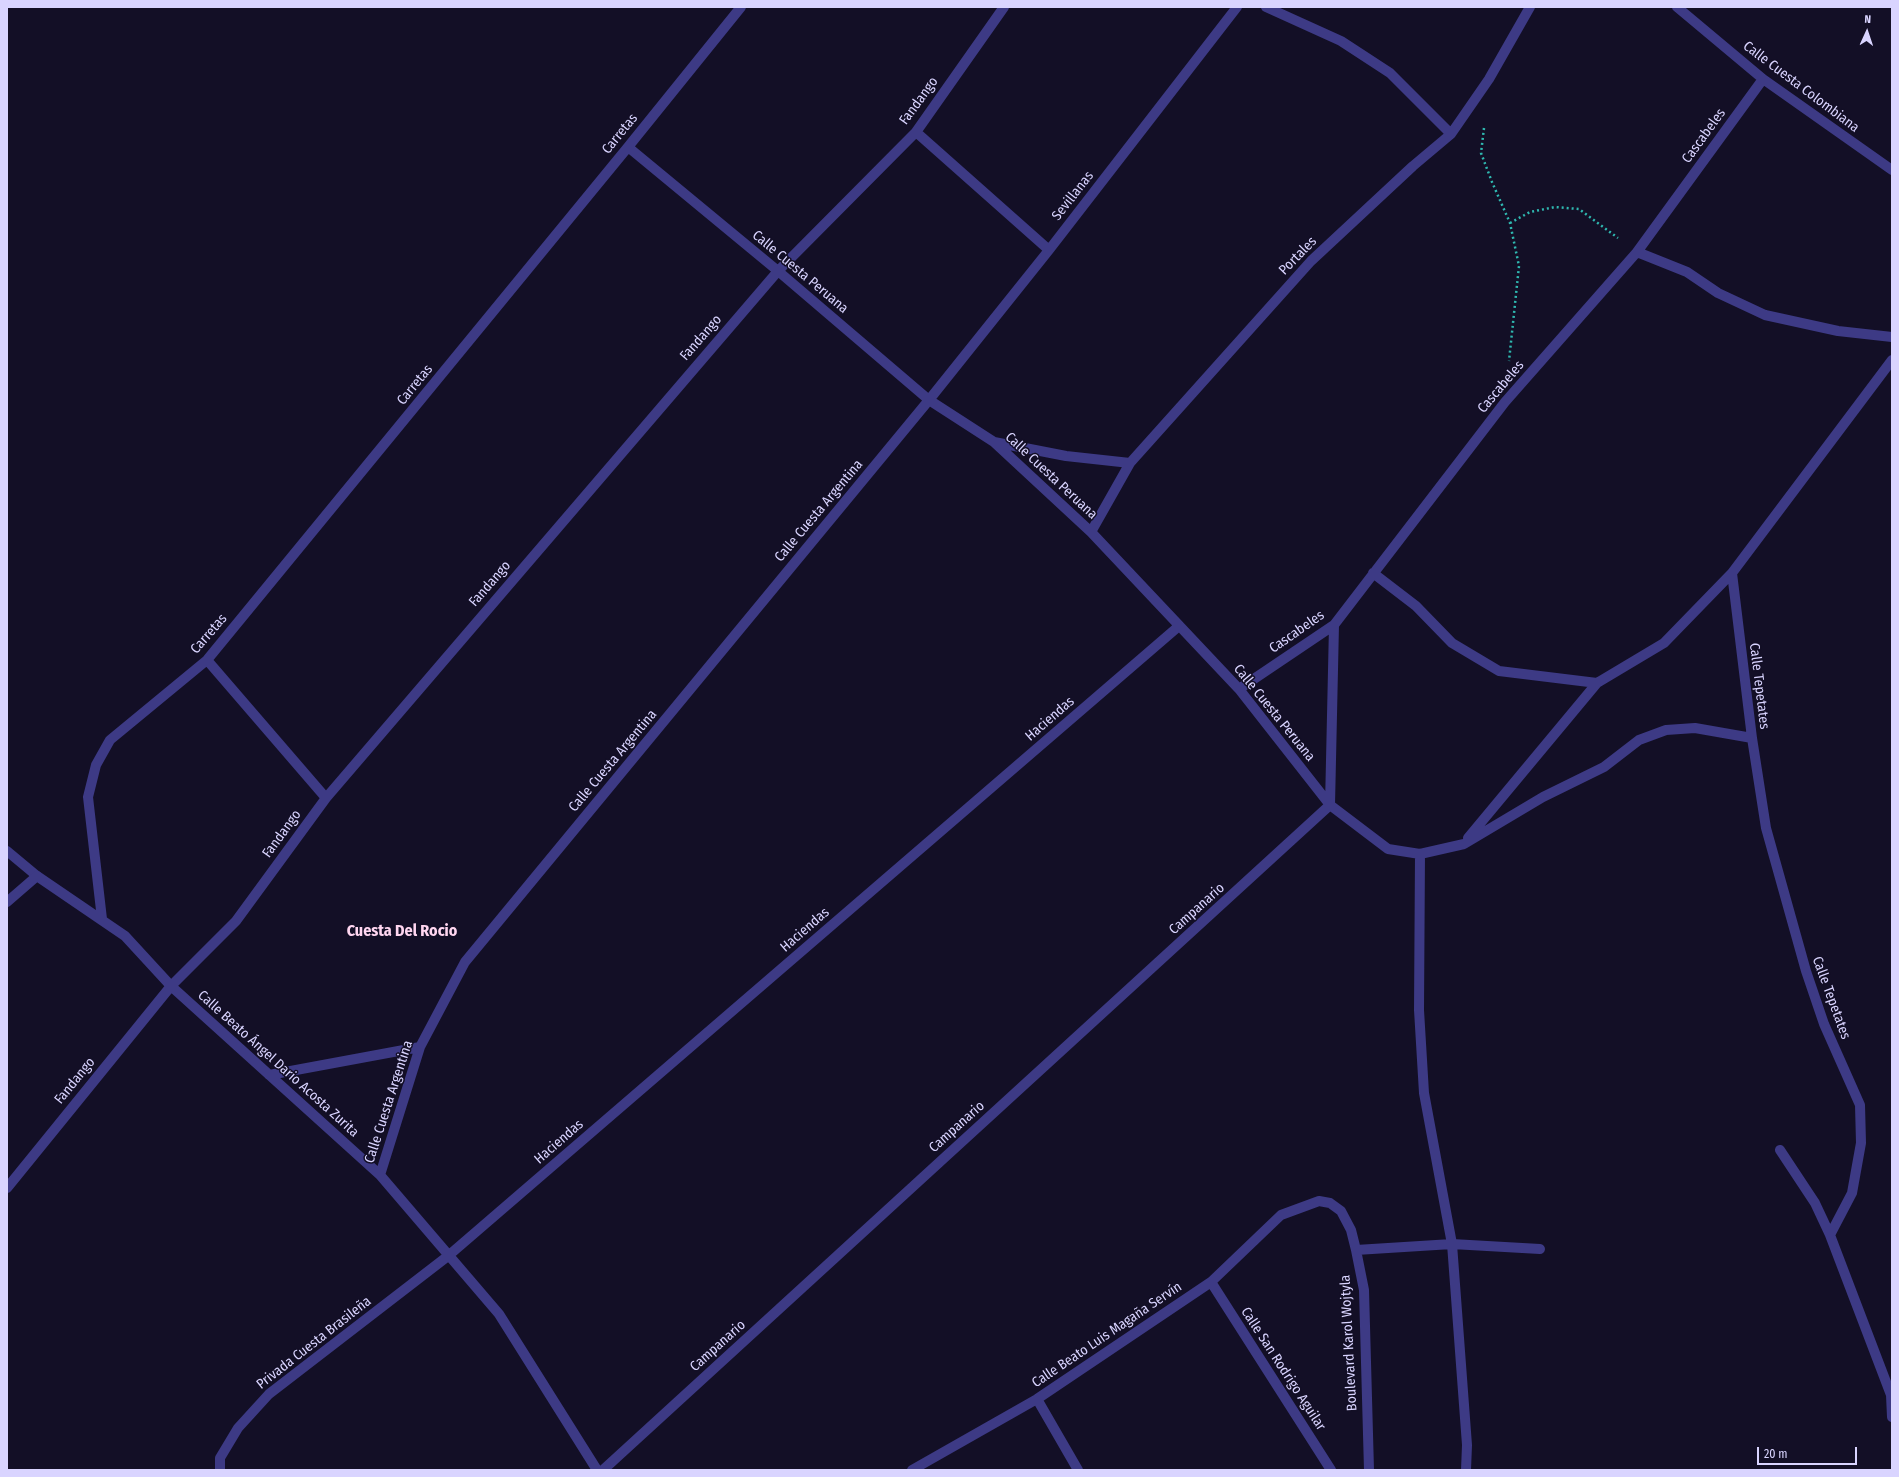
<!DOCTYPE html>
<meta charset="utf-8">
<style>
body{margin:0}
#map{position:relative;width:1899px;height:1477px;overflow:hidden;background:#130f26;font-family:"Fira Sans Condensed",sans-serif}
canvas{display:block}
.frame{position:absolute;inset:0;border:8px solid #d9d4ff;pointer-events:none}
.north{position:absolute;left:1847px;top:12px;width:40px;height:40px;-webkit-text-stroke:3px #130f26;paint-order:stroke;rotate:3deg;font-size:11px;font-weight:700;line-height:16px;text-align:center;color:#d9d4ff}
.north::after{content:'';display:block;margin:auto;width:14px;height:18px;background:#d9d4ff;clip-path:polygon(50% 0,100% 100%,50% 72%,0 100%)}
.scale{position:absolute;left:1757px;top:1447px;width:100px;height:18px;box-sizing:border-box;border:2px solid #d9d4ff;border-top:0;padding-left:5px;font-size:12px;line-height:14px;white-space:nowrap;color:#d9d4ff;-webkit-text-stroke:3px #130f26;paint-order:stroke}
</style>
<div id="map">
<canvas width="1899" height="1477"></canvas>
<div class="frame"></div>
<div class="north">N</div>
<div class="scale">20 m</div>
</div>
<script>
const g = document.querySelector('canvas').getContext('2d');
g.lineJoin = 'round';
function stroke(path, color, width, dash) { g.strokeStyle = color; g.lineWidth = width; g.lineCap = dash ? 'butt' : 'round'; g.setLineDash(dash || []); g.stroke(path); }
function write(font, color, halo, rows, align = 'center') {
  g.font = font + ' "Fira Sans Condensed",sans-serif'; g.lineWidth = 3; g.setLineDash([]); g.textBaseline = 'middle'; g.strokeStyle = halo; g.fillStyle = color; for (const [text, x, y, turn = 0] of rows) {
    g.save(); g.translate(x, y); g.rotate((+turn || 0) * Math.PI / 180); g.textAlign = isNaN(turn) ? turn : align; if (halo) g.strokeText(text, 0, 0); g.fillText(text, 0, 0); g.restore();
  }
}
const path = new Path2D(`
 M 1484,128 L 1481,153 L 1492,182 L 1510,223 L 1519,266 L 1509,361
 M 1510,223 L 1530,212 L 1555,207 L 1579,209 L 1618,238`);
const lane = new Path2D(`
 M 7,851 L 37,876`);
const street = new Path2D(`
 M 1266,7 L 1341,41 L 1390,73 L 1451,134
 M 1677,7 L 1763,79 L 1892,170
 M 916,132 L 1049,250
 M 628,147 L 778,271 L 929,400 L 994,442 L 1091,532 L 1239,689 L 1330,805 L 1388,849 L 1420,854 L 1464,844 L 1543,797 L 1604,767 L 1639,740 L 1666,730 L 1695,728 L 1752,738
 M 1637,252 L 1687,272 L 1718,293 L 1765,315 L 1838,331 L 1892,337
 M 994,442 L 1066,456 L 1130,463
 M 1091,532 L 1130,463 L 1311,261 L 1413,166 L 1451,134 L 1489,79 L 1530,7
 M 1373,573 L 1416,606 L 1452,643 L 1499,671 L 1597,683 L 1664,643 L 1732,573 L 1892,360
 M 1732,573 L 1752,738 L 1766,828 L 1806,971 L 1824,1024 L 1860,1105 L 1861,1143 L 1852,1193 L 1830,1235
 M 207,660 L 326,798
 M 1239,689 L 1334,625 L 1505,402 L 1637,252 L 1763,79
 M 1468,838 L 1597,683
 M 1420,854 L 1419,1010 L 1424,1093 L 1452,1244 L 1467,1445 L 1466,1470
 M 7,902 L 37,876 L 125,936 L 171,986 L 380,1175 L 499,1314 L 597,1470
 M 102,919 L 88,797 L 96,765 L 110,740 L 207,660 L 628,147 L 741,7
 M 269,1075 L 420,1047
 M 1780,1150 L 1815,1203 L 1830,1235 L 1891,1395 L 1892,1417
 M 380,1175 L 420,1047 L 465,962 L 929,400 L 1049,250 L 1237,7
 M 7,1188 L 171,986 L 236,921 L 326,798 L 778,271 L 916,132 L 1004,7
 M 1356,1250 L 1452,1244 L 1540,1249
 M 1211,1282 L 1331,1470
 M 1037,1399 L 1078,1470
 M 220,1470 L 220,1458 L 238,1428 L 269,1394 L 448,1256 L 1179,626
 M 603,1470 L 1330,805 L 1334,625
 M 912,1470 L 1037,1399 L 1211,1282 L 1281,1215 L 1319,1201 L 1330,1203 L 1341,1211 L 1351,1230 L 1356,1250 L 1364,1290 L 1369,1470`);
const streetNames = [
 ["Calle Cuesta Colombiana",1801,87,37],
 ["Fandango",919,101,-54],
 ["Carretas",620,134,-51],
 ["Cascabeles",1704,136,-54],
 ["Sevillanas",1073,196,-52],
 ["Portales",1298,256,-46],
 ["Calle Cuesta Peruana",800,272,40],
 ["Fandango",701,338,-49],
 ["Carretas",415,385,-51],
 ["Cascabeles",1501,387,-50],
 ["Calle Cuesta Peruana",1051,476,43],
 ["Calle Cuesta Argentina",819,511,-50],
 ["Fandango",490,584,-49],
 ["Cascabeles",1297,632,-35],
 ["Carretas",209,634,-49],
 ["Calle Tepetates",1759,686,83],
 ["Calle Cuesta Peruana",1274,713,51],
 ["Haciendas",1050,719,-41],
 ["Calle Cuesta Argentina",613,761,-50],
 ["Fandango",282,834,-54],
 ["Campanario",1197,909,-42],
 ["Haciendas",805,930,-41],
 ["Calle Tepetates",1831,998,70],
 ["Calle Beato Ángel Dario Acosta Zurita",278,1064,42],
 ["Fandango",75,1081,-51],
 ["Calle Cuesta Argentina",389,1102,-72],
 ["Campanario",957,1127,-42],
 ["Haciendas",559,1142,-41],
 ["Calle Beato Luis Magaña Servín",1107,1335,-34],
 ["Privada Cuesta Brasileña",314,1343,-38],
 ["Boulevard Karol Wojtyla",1349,1343,-93],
 ["Campanario",718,1346,-42],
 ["Calle San Rodrigo Aguilar",1283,1369,57]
];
const quarterNames = [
 ["Cuesta Del Rocio",402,932]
];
stroke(path, '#2fb8b0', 2.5, [2, 3]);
stroke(lane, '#3d3a85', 10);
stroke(street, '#3d3a85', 10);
write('14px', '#d9d4ff', '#130f26', streetNames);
write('bold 16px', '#ffd6f0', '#130f26', quarterNames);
</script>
